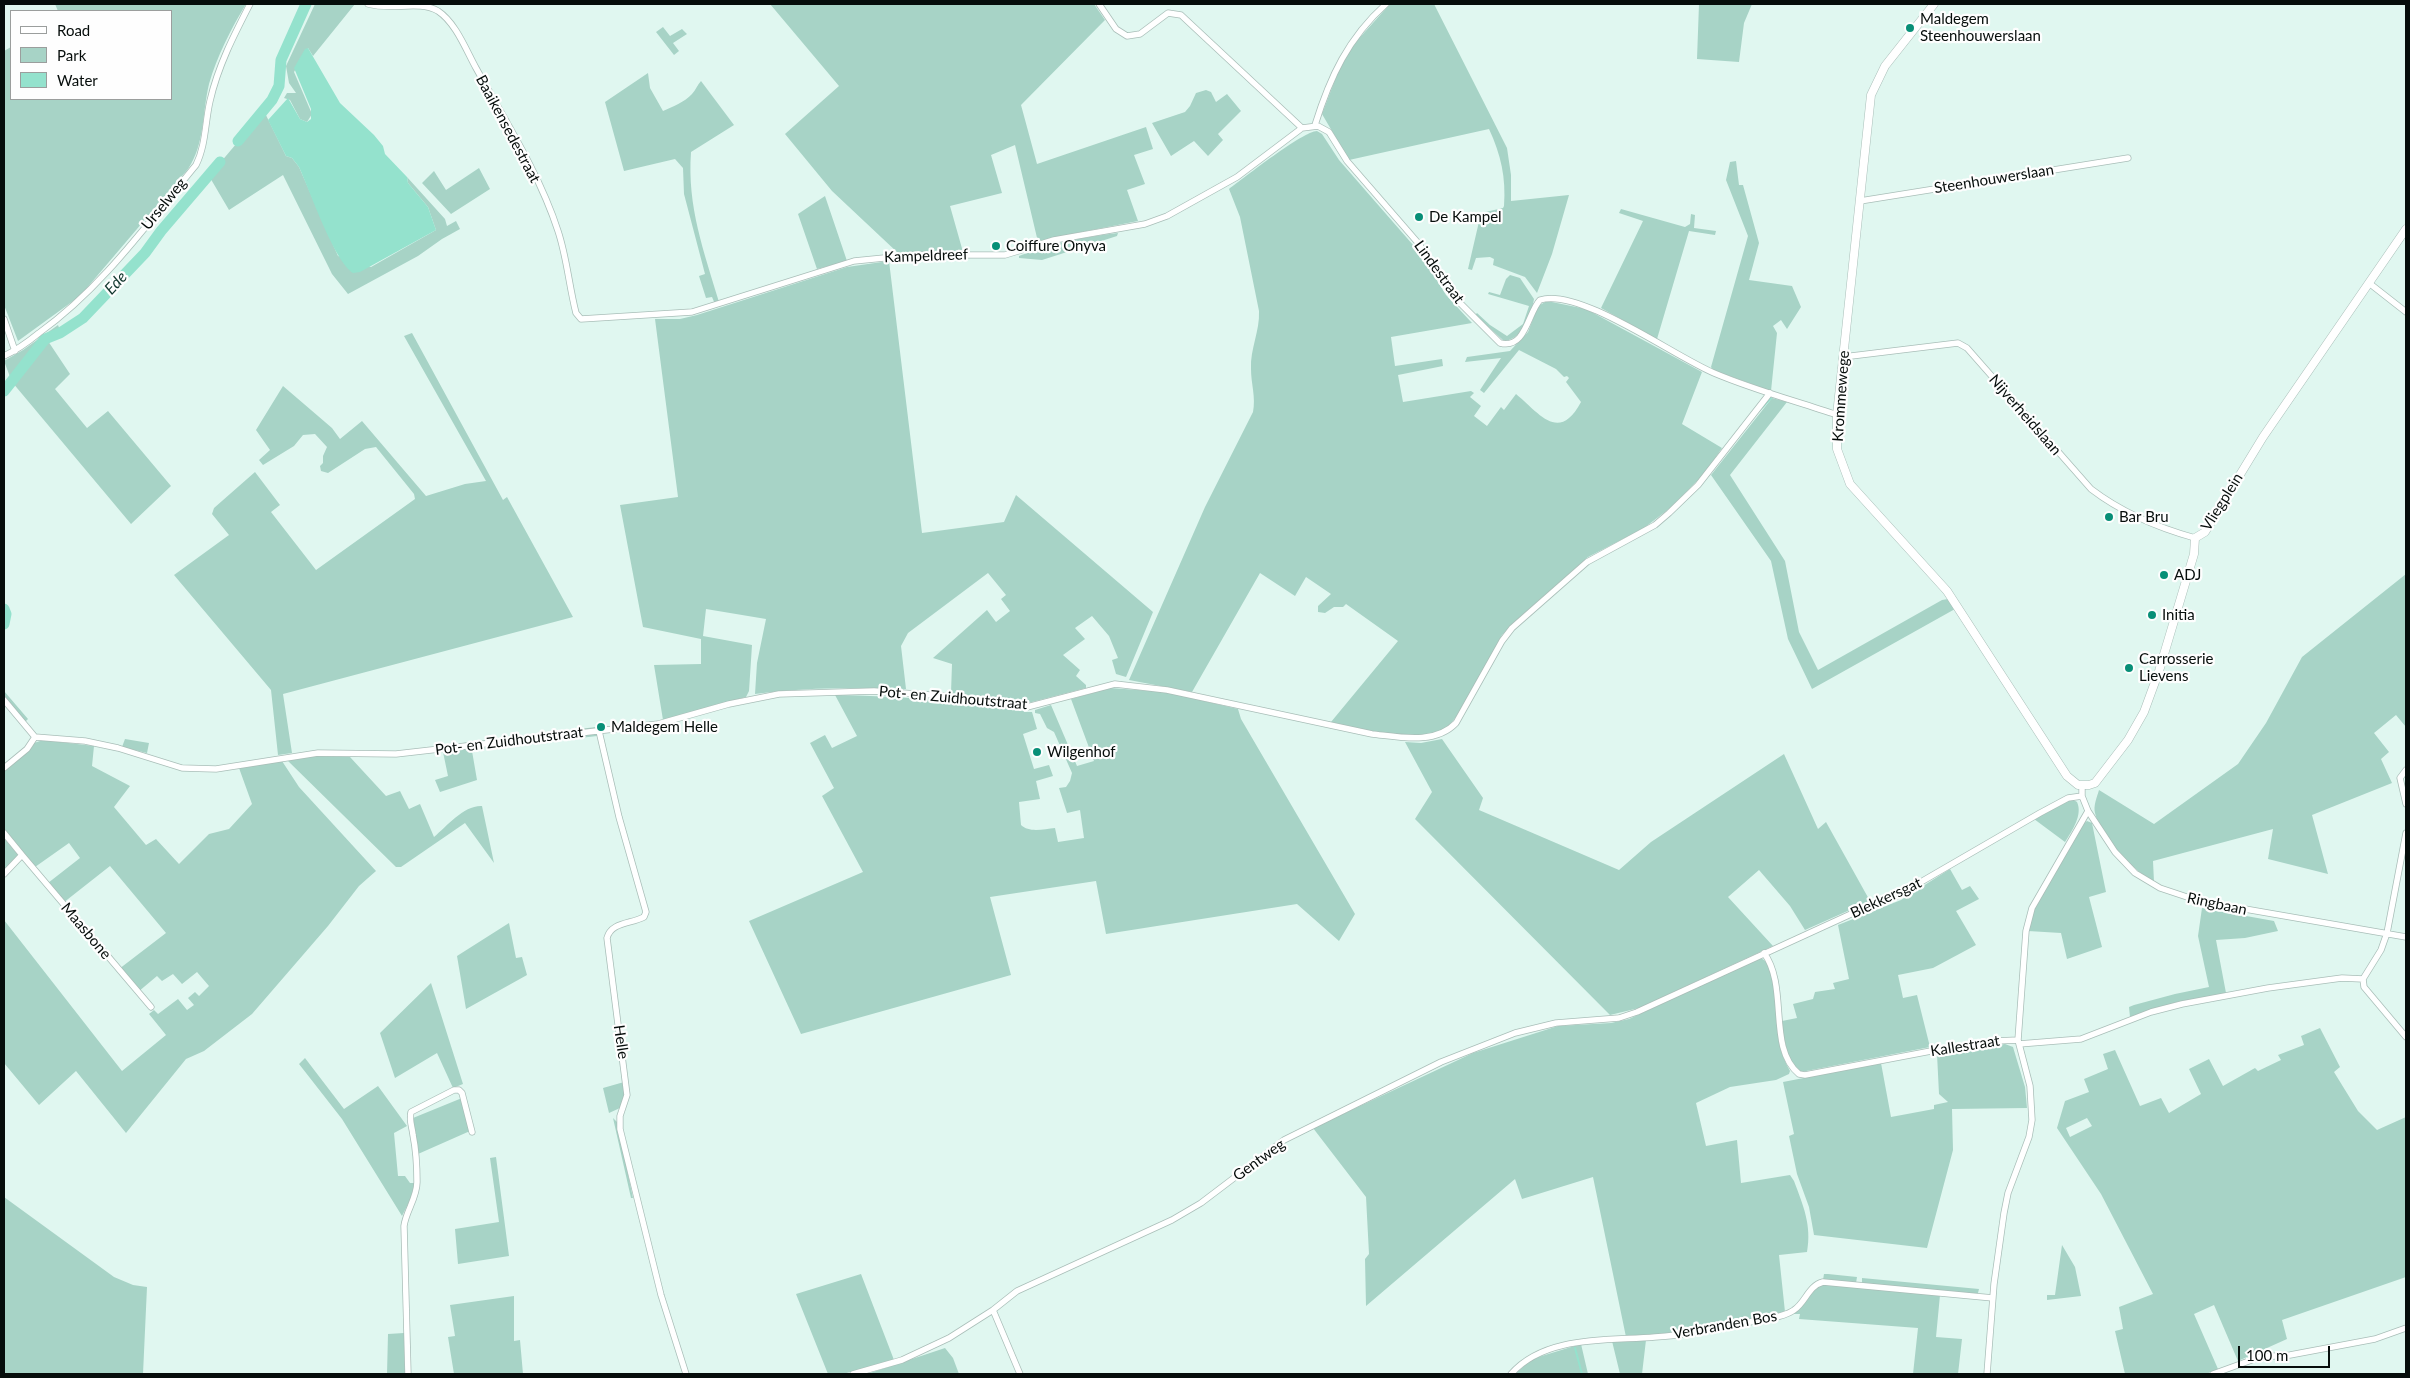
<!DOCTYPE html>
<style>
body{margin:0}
#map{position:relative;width:2410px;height:1378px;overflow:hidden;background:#e0f7f0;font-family:Lato,sans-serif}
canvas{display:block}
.frame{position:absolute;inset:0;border:5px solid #060d0b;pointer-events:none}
.legend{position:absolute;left:10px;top:10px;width:162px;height:90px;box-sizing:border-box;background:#fefefe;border:1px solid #9b9e9d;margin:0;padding:6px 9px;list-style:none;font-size:15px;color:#060d0b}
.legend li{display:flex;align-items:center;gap:10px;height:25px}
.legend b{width:25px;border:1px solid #9b9e9d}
.scale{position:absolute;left:2238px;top:1346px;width:92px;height:22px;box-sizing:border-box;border:2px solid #060d0b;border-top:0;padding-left:6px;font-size:15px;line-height:18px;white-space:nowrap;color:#060d0b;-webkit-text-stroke:4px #fefefe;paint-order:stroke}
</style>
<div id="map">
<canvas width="2410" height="1378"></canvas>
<div class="frame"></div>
<ul class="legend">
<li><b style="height:6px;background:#fff"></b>Road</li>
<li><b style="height:14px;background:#a7d3c6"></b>Park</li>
<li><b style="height:14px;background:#94e2cd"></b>Water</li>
</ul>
<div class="scale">100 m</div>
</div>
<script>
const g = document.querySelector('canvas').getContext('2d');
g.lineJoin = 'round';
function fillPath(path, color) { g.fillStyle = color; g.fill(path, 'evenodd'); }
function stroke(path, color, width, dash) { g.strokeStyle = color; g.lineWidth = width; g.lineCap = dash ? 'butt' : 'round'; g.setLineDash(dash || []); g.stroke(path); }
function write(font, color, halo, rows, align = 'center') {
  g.font = font + ' Lato,sans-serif'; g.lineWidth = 4.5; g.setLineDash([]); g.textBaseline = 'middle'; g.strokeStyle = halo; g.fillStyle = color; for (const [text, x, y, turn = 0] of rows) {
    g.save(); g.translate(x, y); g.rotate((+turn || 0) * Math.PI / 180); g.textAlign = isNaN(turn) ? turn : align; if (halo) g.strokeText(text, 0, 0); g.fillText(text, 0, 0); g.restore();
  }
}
const green = new Path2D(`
 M 55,4 L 246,4 C 231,29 217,56 209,84 C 202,113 205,144 188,169 L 80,296 L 18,341 L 4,305 L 4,51 L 11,47 L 11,99 L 171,99 L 171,11 L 58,11 Z
 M 315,4 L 355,4 L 313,56 L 308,48 L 294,72 L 312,114 L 307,122 L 300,119 L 290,100 L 284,98 L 287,93 L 296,93 L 289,83 L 286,66 Z
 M 770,4 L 1094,4 L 1105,20 L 1021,105 L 1037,164 L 1146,127 L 1153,149 L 1134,155 L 1145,184 L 1127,190 L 1138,221 L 1051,238 L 1038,242 L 1015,145 L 991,155 L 1002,193 L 950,206 L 963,252 L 898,253 L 832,191 L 785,134 L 839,86 Z
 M 1390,4 L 1434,4 L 1507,148 L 1511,175 L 1511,201 L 1569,195 L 1552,254 L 1537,293 L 1525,277 L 1493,265 L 1494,259 L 1490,257 L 1476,258 L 1472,270 L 1468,269 L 1481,213 L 1503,208 L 1504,206 C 1506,177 1501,155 1489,129 L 1349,160 L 1322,114 L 1345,54 Z
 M 1699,4 L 1752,4 L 1744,23 L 1739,62 L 1697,59 Z
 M 663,27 L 670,36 L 682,29 L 687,34 L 673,43 L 679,51 L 674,55 L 656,32 Z
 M 648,73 L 650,88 L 663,111 C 672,107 685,102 692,94 C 696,90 697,85 701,81 L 734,125 L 691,152 C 687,207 704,251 719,302 L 715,304 L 712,297 L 706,298 L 699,276 L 705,274 L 684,194 L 683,168 L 675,159 L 624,171 L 605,102 Z
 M 1206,90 L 1211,92 L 1216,102 L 1227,94 L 1241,111 L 1218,134 L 1223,140 L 1208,156 L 1194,141 L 1171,156 L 1152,123 L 1185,112 L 1190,106 L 1196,93 Z
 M 264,111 L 286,156 L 292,158 L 299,167 L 338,256 L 371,267 L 436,230 L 428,207 L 408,183 L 407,177 L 445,219 L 447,226 L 456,221 L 460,229 L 442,239 L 418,256 L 348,294 L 332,274 L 283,175 L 229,210 L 209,176 Z
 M 1317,131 L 1322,134 L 1339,160 L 1420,253 L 1446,295 L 1472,323 L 1391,337 L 1395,366 L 1442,359 L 1443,366 L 1398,375 L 1403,402 L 1471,391 L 1474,393 L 1470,397 L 1481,406 L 1474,416 L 1487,426 L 1501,407 L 1504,410 L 1516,394 C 1540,414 1559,443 1581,402 L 1566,382 L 1569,378 L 1567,376 L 1564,377 L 1556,369 L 1519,350 L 1484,393 L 1480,390 L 1501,358 L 1465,362 L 1467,357 L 1510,351 L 1528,332 L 1538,306 L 1547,301 L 1586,309 L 1702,372 L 1682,424 L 1722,448 L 1705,473 L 1670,508 L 1644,528 L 1588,557 L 1512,624 L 1502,635 C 1490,656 1463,714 1447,727 C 1421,746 1361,729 1331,722 L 1398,641 L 1346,604 L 1343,607 L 1334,607 L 1325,613 L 1318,612 L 1318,606 L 1331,594 L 1306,577 L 1295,596 L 1260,573 L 1192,692 L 1129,680 L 1205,507 L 1253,412 C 1256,397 1251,384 1251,369 C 1250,349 1260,331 1259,311 L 1240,217 L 1229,189 C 1244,178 1303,131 1317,131 Z
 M 1736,161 L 1739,185 L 1743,185 L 1759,243 L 1749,280 L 1792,286 L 1801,307 L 1787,329 L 1781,320 L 1773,326 L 1777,333 L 1771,391 L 1713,370 L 1711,367 L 1748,236 L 1726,180 L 1730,162 Z
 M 479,168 L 490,189 L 451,214 L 422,183 L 434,171 L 446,190 Z
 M 825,196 L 847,261 L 817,269 L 798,214 Z
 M 1621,209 L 1685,227 L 1690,224 L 1691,214 L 1695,215 L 1694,228 L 1716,231 L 1715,235 L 1689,231 L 1657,339 L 1601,308 L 1643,221 L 1619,213 Z
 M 1118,233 L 1117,236 L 1042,260 L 1019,258 L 1019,256 C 1051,243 1084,237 1118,233 Z
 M 889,261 L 922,533 L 1004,522 L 1016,495 L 1153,612 L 1126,677 L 1116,674 L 1112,660 L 1118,658 L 1109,636 L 1092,616 L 1075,628 L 1085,639 L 1063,655 L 1080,670 L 1076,676 L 1086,685 L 1086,688 L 1028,703 L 951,693 L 952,664 L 933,658 L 987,610 L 996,622 L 1010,611 L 1001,599 L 1006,595 L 988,573 L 908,633 L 901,646 L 906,689 C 855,688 806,687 755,694 L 757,663 L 766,619 L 706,609 L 703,636 L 752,645 L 749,691 L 746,697 L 663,720 L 654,665 L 701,664 L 701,639 L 643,627 L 620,505 L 678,497 L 655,319 L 680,319 L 697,315 L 847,267 Z
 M 1510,275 L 1520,278 L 1534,299 C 1531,316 1523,339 1504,341 L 1475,315 L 1477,313 L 1490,325 L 1507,336 L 1523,324 L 1529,306 L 1488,294 L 1489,292 L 1500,295 L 1506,279 Z
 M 58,325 L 62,335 L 48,341 L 70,374 L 55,389 L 87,428 L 108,411 L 171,486 L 131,524 L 12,382 L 4,361 L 23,350 Z
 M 412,333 L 503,500 L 507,497 L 573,617 L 283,694 L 292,753 L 278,755 L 271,690 L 174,575 L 229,535 L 212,514 L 214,508 L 255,472 L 280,505 L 271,512 L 316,570 L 415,499 L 414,494 L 376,447 L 365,449 L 328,473 L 321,471 L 320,466 L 323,463 L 323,456 L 327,447 L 315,434 L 303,435 L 294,446 L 263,465 L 259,460 L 270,450 L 256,430 L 283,386 L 332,428 L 340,439 L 362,421 L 426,496 L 465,484 L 486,481 L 404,336 Z
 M 1772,398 L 1787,402 L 1730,475 L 1785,561 L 1799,632 L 1818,670 L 1942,600 L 1948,599 L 1955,609 L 1812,689 L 1788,639 L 1771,561 L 1711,475 Z
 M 2406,574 L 2406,727 L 2396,715 L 2374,733 L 2389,752 L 2381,759 L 2392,783 L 2312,815 L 2328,874 L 2268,859 L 2273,829 L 2153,861 L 2154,882 C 2130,867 2102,841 2095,813 C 2093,806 2097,797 2099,790 L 2154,824 L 2238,764 L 2266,723 L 2302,657 Z
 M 1110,688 L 1166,692 L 1238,709 L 1241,719 L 1355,914 L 1339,941 L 1297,904 L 1106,934 L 1096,881 L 990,897 L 1011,975 L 801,1034 L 749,921 L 863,872 L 822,796 L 834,788 L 810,743 L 825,735 L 832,748 L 857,736 L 835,695 C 898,696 960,701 1024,708 L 1024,712 L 1032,712 L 1037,729 L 1023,734 L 1034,769 L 1049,765 L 1053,776 L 1036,781 L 1040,799 L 1019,802 L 1021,825 C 1029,833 1044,829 1055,828 L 1058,842 L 1084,838 L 1080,810 L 1067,813 L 1059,788 L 1066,787 L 1070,781 L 1072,773 L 1054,732 L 1047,728 L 1040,714 L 1035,713 L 1035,710 L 1051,705 L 1077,766 L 1094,761 L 1071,699 Z
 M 4,691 L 28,719 L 25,722 L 4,697 Z
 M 596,727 L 597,736 L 472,751 L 477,780 L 440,792 L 435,780 L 448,776 L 443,752 L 464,749 L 463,743 Z
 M 125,739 L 149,743 L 147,753 L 122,747 Z
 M 1442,739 L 1483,798 L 1479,810 L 1619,870 L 1651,842 L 1784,754 L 1818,829 L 1826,822 L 1870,901 L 1805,930 L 1790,906 L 1759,870 L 1728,897 L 1773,946 L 1639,1008 L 1610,1015 L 1415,819 L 1432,792 L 1405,742 L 1421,743 Z
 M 43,740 L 94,746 L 92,766 L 130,786 L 114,807 L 146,845 L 156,839 L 179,864 L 209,834 L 229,829 L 252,804 L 239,768 L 282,761 L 299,787 L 376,871 L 359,886 L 328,926 L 252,1014 L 204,1051 L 186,1059 L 126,1133 L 76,1071 L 39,1105 L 4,1063 L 4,920 L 122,1071 L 166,1035 L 149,1014 L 154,1010 L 158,1014 L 178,999 L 187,1010 L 194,1005 L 188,998 L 195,992 L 199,996 L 209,986 L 197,972 L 182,984 L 173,974 L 162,981 L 157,976 L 138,992 L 119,969 L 166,933 L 110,866 L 63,903 L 48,883 L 80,858 L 69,843 L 35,867 L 4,832 L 4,770 L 32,747 L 34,743 Z
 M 315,756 L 350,757 L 386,796 L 400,791 L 409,809 L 420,804 L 434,837 C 447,826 464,805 482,806 L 494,863 L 465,823 L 401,867 L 396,867 L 287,760 Z
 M 2070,798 L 2077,802 C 2083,815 2072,831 2065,842 L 2034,819 Z
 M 2087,821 L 2092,823 L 2106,892 L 2089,897 L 2102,947 L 2067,959 L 2061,933 L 2028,931 L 2034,908 L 2083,824 Z
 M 4,838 L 19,856 L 4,872 Z
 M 1950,869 L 1962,890 L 1970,886 L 1979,899 L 1956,911 L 1976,945 L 1933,968 L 1898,975 L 1903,998 L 1917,995 L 1930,1047 L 1801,1072 C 1786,1060 1784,1040 1782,1021 L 1797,1018 L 1793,1004 L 1813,999 L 1815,992 L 1835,989 L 1833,983 L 1849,979 L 1838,925 L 1901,900 Z
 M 2202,908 L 2274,921 L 2278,931 L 2245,938 L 2216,940 L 2226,993 L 2177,1002 L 2130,1017 L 2129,1007 L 2134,1005 L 2175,994 L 2209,987 L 2198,936 Z
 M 509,923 L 516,958 L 522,957 L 527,975 L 466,1009 L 457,956 Z
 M 1761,958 C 1780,967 1776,1023 1779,1042 C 1781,1053 1785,1062 1790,1071 L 1789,1074 L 1776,1080 L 1730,1087 L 1696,1103 L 1706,1146 L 1737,1140 L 1741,1183 L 1790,1175 L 1794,1181 C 1803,1205 1812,1225 1807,1252 L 1779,1255 L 1785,1312 C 1733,1324 1680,1335 1626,1337 L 1593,1177 L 1522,1199 L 1515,1179 L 1366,1306 L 1365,1259 L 1369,1254 L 1366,1197 L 1313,1128 L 1473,1053 L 1558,1026 L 1611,1023 L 1629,1019 Z
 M 431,983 L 463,1084 L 453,1088 L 437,1053 L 395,1078 L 380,1033 Z
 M 2320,1028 L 2340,1067 L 2334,1072 L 2358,1111 L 2377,1130 L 2406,1117 L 2406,1277 L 2282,1320 L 2287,1339 L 2238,1361 L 2214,1305 L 2194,1314 L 2218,1369 L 2206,1374 L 2125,1374 L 2115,1331 L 2123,1329 L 2119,1307 L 2153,1294 L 2101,1194 L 2057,1128 L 2065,1101 L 2089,1092 L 2084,1079 L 2108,1069 L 2103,1054 L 2115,1050 L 2140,1106 L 2161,1098 L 2169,1113 L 2201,1094 L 2189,1069 L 2209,1059 L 2223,1086 L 2255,1068 L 2258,1071 L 2281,1060 L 2278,1055 L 2304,1045 L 2301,1036 ZM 2087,1118 L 2092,1126 L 2070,1137 L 2066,1128 Z
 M 2005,1044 L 2013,1047 L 2025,1087 L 2027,1108 L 1952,1109 L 1953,1150 L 1927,1248 L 1814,1235 L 1809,1207 L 1797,1174 L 1789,1136 L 1794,1134 L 1783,1082 L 1881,1063 L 1891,1117 L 1934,1109 L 1934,1105 L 1948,1102 L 1939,1094 L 1937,1054 Z
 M 305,1058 L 344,1109 L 378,1086 L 407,1126 L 394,1133 L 398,1176 L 405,1176 L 410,1183 L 415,1183 L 410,1200 L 402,1216 L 342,1119 L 299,1064 Z
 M 624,1082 L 625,1094 L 620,1108 L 609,1113 L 603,1088 Z
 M 462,1098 L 470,1131 L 418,1154 L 413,1118 Z
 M 613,1118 L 617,1122 L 633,1198 L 631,1198 Z
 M 496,1157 L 509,1256 L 458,1264 L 455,1229 L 499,1222 L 490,1158 Z
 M 4,1197 L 114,1277 L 133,1285 L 147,1287 L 143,1374 L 4,1374 Z
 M 2062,1245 L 2075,1267 L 2081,1296 L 2047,1300 L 2047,1295 L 2055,1295 Z
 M 861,1274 L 894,1360 L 843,1374 L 828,1374 L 796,1294 Z
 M 1824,1274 L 1828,1274 L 1857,1277 L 1856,1283 L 1823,1280 Z
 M 1862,1278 L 1979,1289 L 1978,1293 L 1974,1295 L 1862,1284 Z
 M 1825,1284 L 1940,1295 L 1936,1337 L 1962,1339 L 1958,1374 L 1913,1374 L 1918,1328 L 1799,1319 L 1800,1314 L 1793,1314 L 1813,1287 Z
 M 514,1296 L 514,1341 L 520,1340 L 523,1374 L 454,1374 L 448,1337 L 455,1336 L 450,1305 Z
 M 404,1333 L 405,1374 L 387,1374 L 388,1334 Z
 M 1646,1340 L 1642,1374 L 1620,1374 L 1612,1341 Z
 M 1581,1344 L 1588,1374 L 1515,1374 L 1532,1359 Z
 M 945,1348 L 953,1358 L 959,1374 L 867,1374 Z`);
const water = new Path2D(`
 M 308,48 L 340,103 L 374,135 L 383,146 L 385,154 L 407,177 L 408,183 L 428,207 L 436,230 L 360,272 L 353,273 C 334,261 310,191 299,167 L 292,158 L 286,156 L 268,120 L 288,98 L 300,119 L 307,122 L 311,119 L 311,109 L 294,68 L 305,49 Z`);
const stream = new Path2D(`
 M 1759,411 L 1771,398
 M 1575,1348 L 1582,1374`);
const river = new Path2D(`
 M 238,141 L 272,100 L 279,86 L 281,60 L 306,4
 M 4,391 L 45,339 L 60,333 L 83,318 L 145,253 L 161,231 L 220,162
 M 4,609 L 6,614 L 4,624`);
const street = new Path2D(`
 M 368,4 C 393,11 418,0 438,11 C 456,23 466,50 476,68 C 505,120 540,175 558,231 C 567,258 569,286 576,313 L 581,319 L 692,312 L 854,261 L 914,255 L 1005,255 L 1054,240 L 1145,224 L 1167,216 L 1237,177 L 1302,128 L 1318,126 L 1329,132 L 1347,161 L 1419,244 L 1454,297 L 1500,343 C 1526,350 1528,312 1540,300 C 1579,287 1675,357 1714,373 C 1754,390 1796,401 1837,415
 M 1099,4 L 1116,29 L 1127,36 L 1140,34 L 1168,13 L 1181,15 L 1302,128
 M 1315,125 C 1330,77 1348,38 1386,4
 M 1860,201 L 2128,158
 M 2369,283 L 2406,312
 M 4,319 L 15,351
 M 4,356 C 17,350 28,342 39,333 C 102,288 147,224 196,165 C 206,145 205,122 210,101 C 218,66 234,35 250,4
 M 1843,357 L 1958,343 L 1967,348 L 2091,489 C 2121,512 2159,528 2195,538
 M 4,700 L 35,737
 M 599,731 L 619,817 L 646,912 L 644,917 C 631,924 611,922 607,938 L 627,1095 L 620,1116 L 620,1129 L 661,1295 L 686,1374
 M 35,737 L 85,741 L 118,748 L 182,768 L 216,769 L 318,753 L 396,754 L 658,724 L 729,704 L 779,694 L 874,691 L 945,696 L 1027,707 L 1115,684 L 1167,690 L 1372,734 C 1400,737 1435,745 1456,723 L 1502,641 L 1512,628 L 1587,562 L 1655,525 L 1669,513 L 1698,485 L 1770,393
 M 4,768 L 27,749 L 35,737
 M 2406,770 L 2400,778 L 2406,804
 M 2082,786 L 2082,796 L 2088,811 L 2115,852 L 2135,873 L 2160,888 L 2199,901 L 2406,937
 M 4,833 L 22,855 L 4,874
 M 2406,833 L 2387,933 L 2381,950 L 2363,979 L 2364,987 L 2406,1037
 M 22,855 L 151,1007
 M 1764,953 C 1789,987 1767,1048 1799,1074 L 1805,1075 L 1931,1051 L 1996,1041 L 2018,1040
 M 2019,1044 L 2081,1039 L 2151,1012 L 2182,1004 L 2268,988 L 2342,978 L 2363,979
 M 993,1310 L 1020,1374
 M 408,1374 L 404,1226 C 406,1211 417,1198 417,1182 C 417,1167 416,1150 413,1135 C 412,1126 409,1121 411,1112 L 454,1090 L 459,1090 L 462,1093 L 472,1132
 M 853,1374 L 902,1360 L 949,1338 L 993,1310 L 1017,1291 L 1172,1220 L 1201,1203 L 1284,1140 L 1441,1062 L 1515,1033 L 1556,1023 L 1619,1018 L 1637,1012 L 1851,914 L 1895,897 L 2040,813 L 2068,798 L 2082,796
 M 1511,1374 C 1545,1335 1608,1341 1655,1337 C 1687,1335 1719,1329 1750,1322 C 1763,1319 1783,1318 1794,1310 C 1806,1302 1808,1286 1823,1282 L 1993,1298
 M 1987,1374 L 1994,1284 L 2004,1213 L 2008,1193 L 2029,1137 L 2032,1120 L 2030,1086 L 2018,1040 L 2026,931 L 2032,908 L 2088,811
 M 2213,1374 L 2260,1357 L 2290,1355 L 2375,1339 L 2406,1328`);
const secondary = new Path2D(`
 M 1934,4 L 1885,66 L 1871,95 L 1837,415 L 1837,449 L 1850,484 L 1947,591 L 2067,776 L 2078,785 L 2089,785 L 2095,783 L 2128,740 L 2144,712 L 2159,671 L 2194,554 L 2195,538 L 2205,532 L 2263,437 L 2406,229`);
const markers = [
 [1910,28,5,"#088f77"],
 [1419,217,5,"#088f77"],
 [996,246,5,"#088f77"],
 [2109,517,5,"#088f77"],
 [2164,575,5,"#088f77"],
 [2152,615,5,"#088f77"],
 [2129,668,5,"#088f77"],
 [601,727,5,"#088f77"],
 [1037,752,5,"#088f77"]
];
const poiNames = [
 ["Maldegem",1920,19],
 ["Steenhouwerslaan",1920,36],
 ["De Kampel",1429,217],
 ["Coiffure Onyva",1006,246],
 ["Bar Bru",2119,517],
 ["ADJ",2174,575],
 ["Initia",2162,615],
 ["Carrosserie",2139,659],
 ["Lievens",2139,676],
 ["Maldegem Helle",611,727],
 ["Wilgenhof",1047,752]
];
const streetNames = [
 ["Baaikensedestraat",508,129,62],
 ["Steenhouwerslaan",1994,179,-9],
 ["Urselweg",164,204,-51],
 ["Kampeldreef",926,256,-2],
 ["Lindestraat",1439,272,54],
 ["Krommewege",1841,396,-86],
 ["Nijverheidslaan",2025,415,49],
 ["Vliegplein",2222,502,-58],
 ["Pot- en Zuidhoutstraat",953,698,5],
 ["Pot- en Zuidhoutstraat",509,741,-7],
 ["Blekkersgat",1886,898,-25],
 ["Ringbaan",2217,904,12],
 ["Maasbone",86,931,50],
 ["Helle",621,1042,82],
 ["Kallestraat",1965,1046,-9],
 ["Gentweg",1259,1160,-36],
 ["Verbranden Bos",1725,1325,-10]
];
const waterNames = [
 ["Ede",116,283,-47]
];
fillPath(green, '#a7d3c6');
fillPath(water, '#94e2cd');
stroke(stream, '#94e2cd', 2);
stroke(river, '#94e2cd', 11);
stroke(street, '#a9beb8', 7);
stroke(secondary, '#a9beb8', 9);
stroke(street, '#fff', 5.5);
stroke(secondary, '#fff', 8);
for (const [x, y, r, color] of markers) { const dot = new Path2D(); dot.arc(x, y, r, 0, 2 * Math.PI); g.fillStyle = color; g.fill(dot); stroke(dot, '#fefefe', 2); }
write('15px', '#060d0b', '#fefefe', poiNames, 'left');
write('15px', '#060d0b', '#fefefe', streetNames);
write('italic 16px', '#12372e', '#fefefe', waterNames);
</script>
